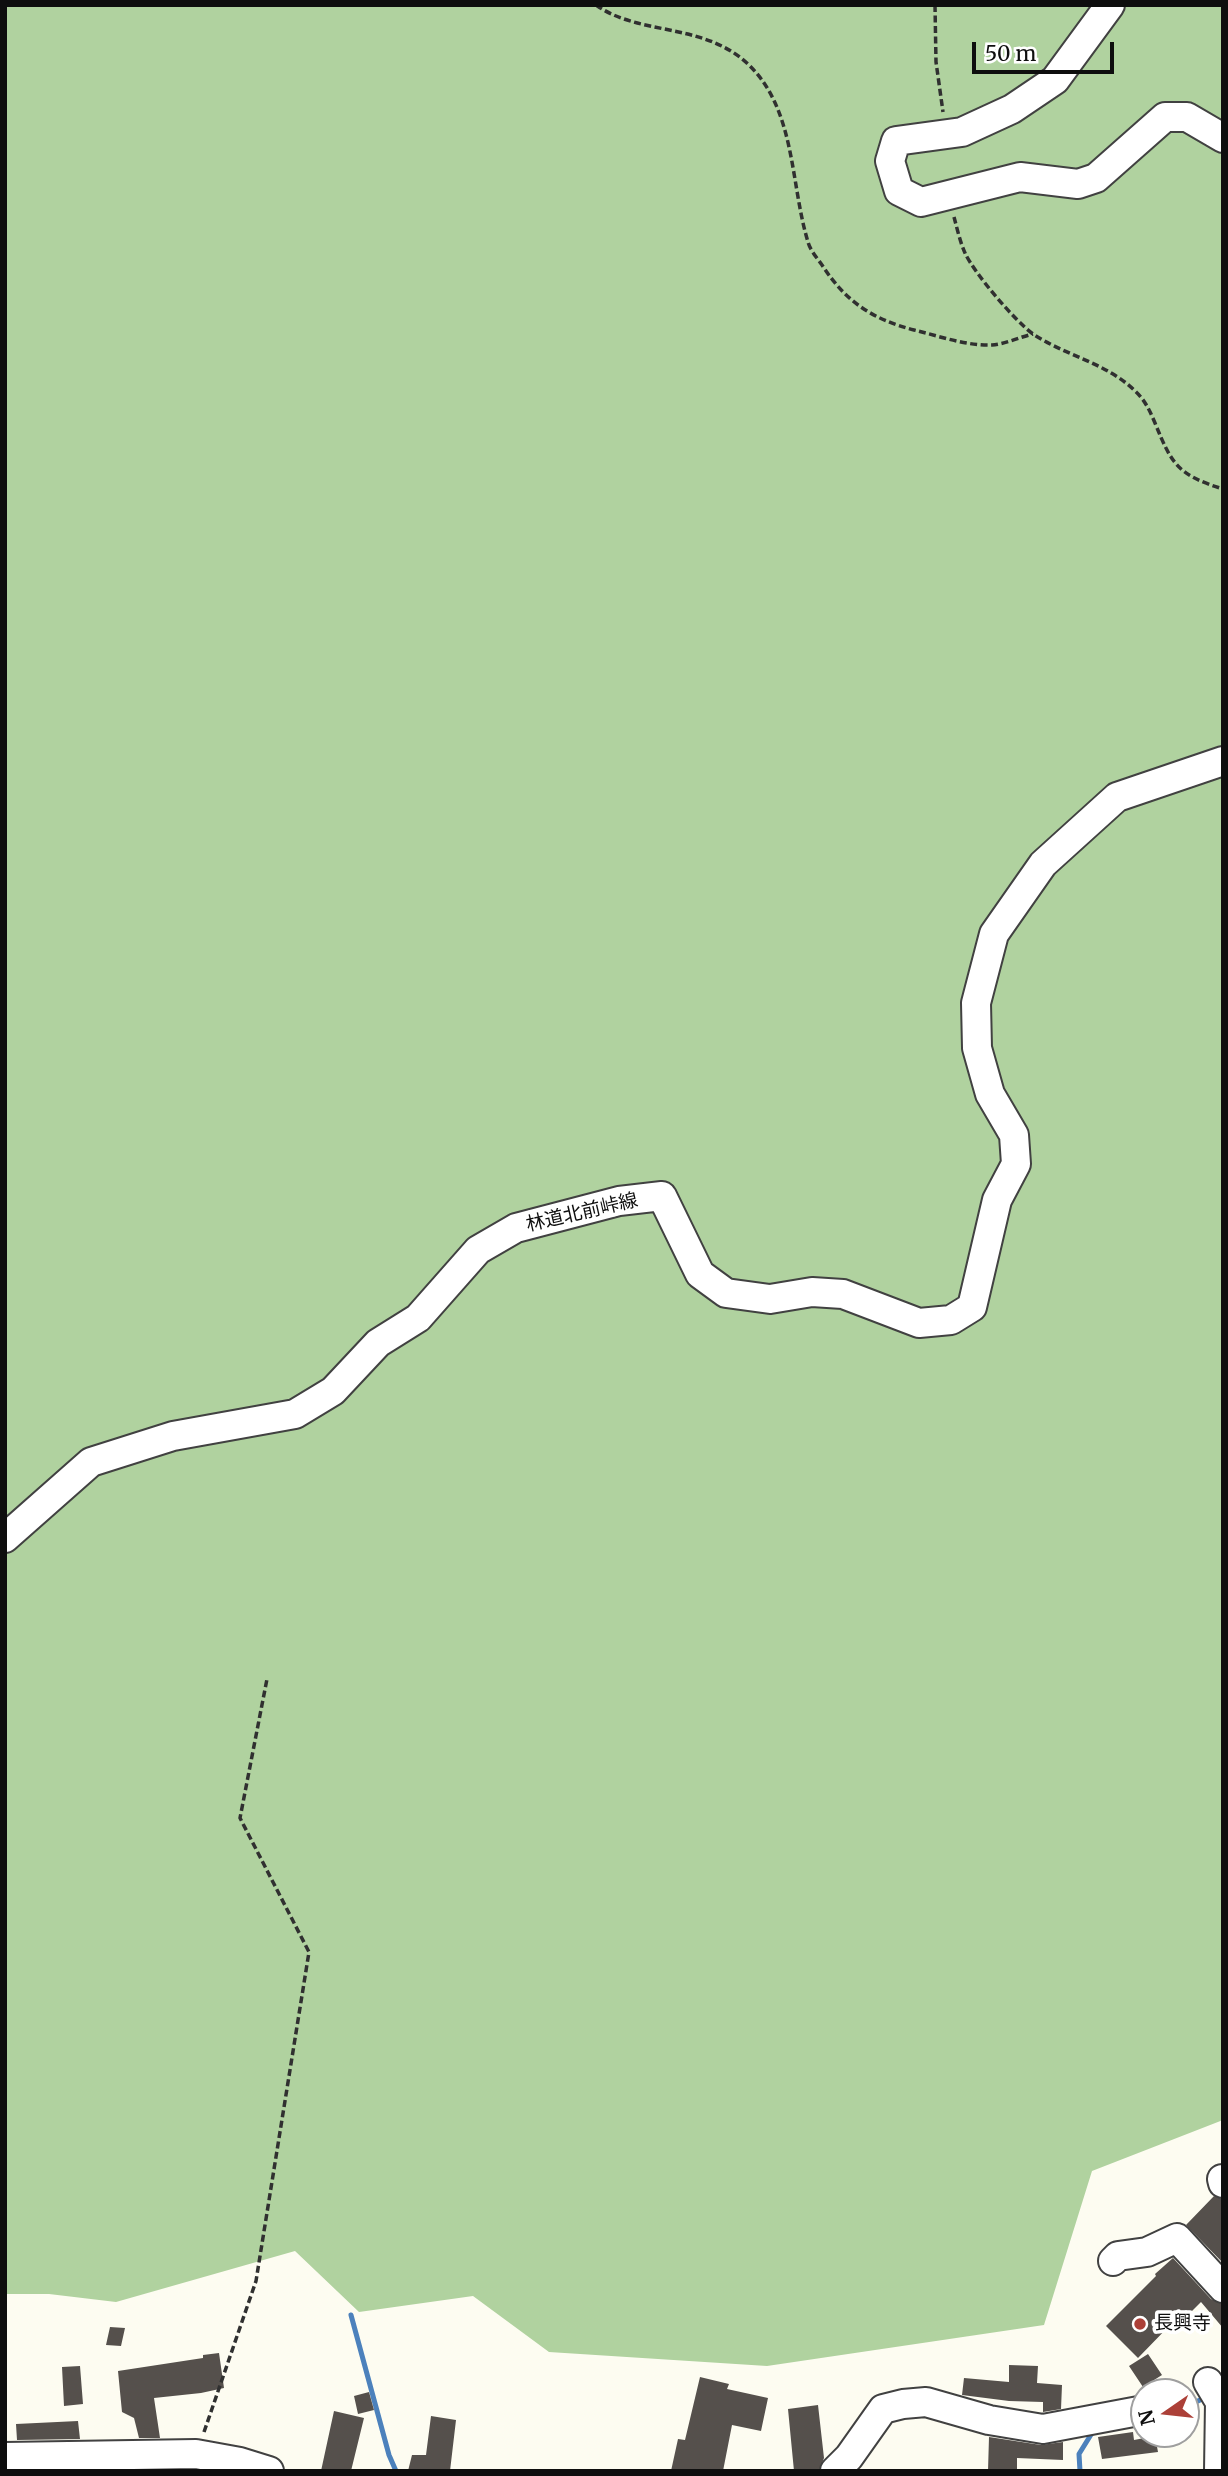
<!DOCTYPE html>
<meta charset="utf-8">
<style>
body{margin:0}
#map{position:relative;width:1228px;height:2476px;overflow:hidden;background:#fdfcf1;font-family:Merriweather,serif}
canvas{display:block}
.frame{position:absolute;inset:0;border:7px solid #0e0e0e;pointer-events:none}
.north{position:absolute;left:1130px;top:2378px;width:70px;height:70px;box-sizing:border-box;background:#fff;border:2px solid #9f9f9f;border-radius:50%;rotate:256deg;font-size:19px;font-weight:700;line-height:28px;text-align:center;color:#0e0e0e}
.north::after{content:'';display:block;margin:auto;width:24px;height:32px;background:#ac4038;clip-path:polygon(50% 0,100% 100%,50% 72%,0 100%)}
.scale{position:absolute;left:972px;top:42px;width:142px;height:32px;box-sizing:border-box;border:4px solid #0e0e0e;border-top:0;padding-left:9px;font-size:21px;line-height:24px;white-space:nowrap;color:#0e0e0e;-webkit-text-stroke:5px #fff;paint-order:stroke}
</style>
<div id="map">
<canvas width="1228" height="2476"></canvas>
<div class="frame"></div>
<div class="north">N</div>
<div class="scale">50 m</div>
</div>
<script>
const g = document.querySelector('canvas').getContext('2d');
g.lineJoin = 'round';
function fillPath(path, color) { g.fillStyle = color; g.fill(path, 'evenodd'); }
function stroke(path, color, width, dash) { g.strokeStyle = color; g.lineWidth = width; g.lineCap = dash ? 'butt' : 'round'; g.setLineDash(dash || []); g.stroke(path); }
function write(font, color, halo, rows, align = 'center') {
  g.font = font + ' Merriweather,"Noto Sans JP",serif'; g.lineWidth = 7; g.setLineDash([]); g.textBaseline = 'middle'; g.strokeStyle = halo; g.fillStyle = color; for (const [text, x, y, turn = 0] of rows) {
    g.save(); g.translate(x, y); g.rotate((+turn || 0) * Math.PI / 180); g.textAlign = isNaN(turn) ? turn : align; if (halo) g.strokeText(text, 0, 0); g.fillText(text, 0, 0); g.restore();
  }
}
const forest = new Path2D(`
 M 5,5 L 1223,5 L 1223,2120 L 1092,2171 L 1044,2325 L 767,2366 L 549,2352 L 473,2296 L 359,2312 L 295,2251 L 116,2302 L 49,2294 L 5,2294 Z`);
const stream = new Path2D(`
 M 351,2315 L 389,2455 L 396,2471
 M 1186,2407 L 1208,2396
 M 1080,2471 L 1079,2454 L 1092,2433 L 1097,2431`);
const building = new Path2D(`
 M 1214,2196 L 1223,2199 L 1223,2263 L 1186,2225 Z
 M 1173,2258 L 1211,2299 L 1223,2304 L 1223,2328 L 1201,2302 L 1177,2326 L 1173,2322 L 1138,2358 L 1106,2326 L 1156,2276 L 1155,2274 Z
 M 110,2327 L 125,2328 L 121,2346 L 106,2345 Z
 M 219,2353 L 224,2388 L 201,2393 L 154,2398 L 160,2438 L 139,2438 L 134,2418 L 122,2412 L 118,2371 L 203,2358 L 203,2355 Z
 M 1148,2354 L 1162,2375 L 1143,2387 L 1129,2366 Z
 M 1009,2365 L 1038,2366 L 1037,2383 L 1062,2385 L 1061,2409 L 1043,2412 L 1043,2402 L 1009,2401 L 962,2395 L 964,2378 L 1009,2382 Z
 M 80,2366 L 83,2404 L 64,2406 L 62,2367 Z
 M 700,2377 L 729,2384 L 727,2389 L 768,2398 L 761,2431 L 732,2425 L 723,2471 L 671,2471 L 678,2439 L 685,2440 Z
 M 369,2392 L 374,2410 L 358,2414 L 354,2396 Z
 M 818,2405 L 824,2458 L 819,2471 L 794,2471 L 788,2409 Z
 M 334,2411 L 364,2418 L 351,2471 L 321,2471 Z
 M 431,2416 L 456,2420 L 450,2471 L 408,2471 L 412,2455 L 426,2455 Z
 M 78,2421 L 80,2439 L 17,2440 L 16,2424 Z
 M 1133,2432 L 1134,2440 L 1155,2436 L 1158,2452 L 1102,2459 L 1098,2437 Z
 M 989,2437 L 1041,2445 L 1063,2442 L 1063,2460 L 1017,2458 L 1017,2471 L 988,2471 Z`);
const path = new Path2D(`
 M 596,5 C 639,36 703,22 748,64 C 796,110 790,183 808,242 C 810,250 817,258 822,265 C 846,302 872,319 914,330 C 939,336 966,346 992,345 C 1005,344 1020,337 1033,334
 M 935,5 L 936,62 L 943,112
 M 954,217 C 957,228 960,242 965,253 C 974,273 1015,321 1033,334 C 1066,356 1107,363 1135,391 C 1145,400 1150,411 1155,423 C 1172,465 1178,475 1223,489
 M 204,2432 L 256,2281 L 309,1952 L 240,1818 L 267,1679`);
const minor = new Path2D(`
 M 1110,5 L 1055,80 L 1012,109 L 962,132 L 896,141 L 890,161 L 899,191 L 921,202 L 1020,177 L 1078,184 L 1096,178 L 1165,117 L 1187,117 L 1223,138
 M 5,1538 L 91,1462 L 173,1436 L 295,1414 L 333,1391 L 378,1343 L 418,1318 L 478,1250 L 516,1228 L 619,1201 L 662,1196 L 700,1274 L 726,1293 L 770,1299 L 812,1292 L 843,1294 L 919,1323 L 951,1320 L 972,1307 L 997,1200 L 1016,1164 L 1014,1135 L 990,1094 L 977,1048 L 976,1003 L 994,934 L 1043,864 L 1117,797 L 1223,761
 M 1222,2179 L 1223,2183
 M 1113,2261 L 1118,2256 L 1147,2252 L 1177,2238 L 1223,2288
 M 1208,2382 L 1220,2402 L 1219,2471
 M 5,2457 L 196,2454 L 240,2462 L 269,2471
 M 835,2471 L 849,2457 L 883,2409 L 903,2404 L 926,2402 L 989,2420 L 1043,2429 L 1144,2410`);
const markers = [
 [1140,2324,7,"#ac4038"]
];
const streetNames = [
 ["林道北前峠線",582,1213,-13]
];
const poiNames = [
 ["長興寺",1154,2324]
];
fillPath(forest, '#b0d29f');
stroke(stream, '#4c81bc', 5);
fillPath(building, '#55504c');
stroke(minor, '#414141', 32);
stroke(path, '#303030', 3.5, [7, 3.5]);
stroke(minor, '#fff', 28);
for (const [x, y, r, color] of markers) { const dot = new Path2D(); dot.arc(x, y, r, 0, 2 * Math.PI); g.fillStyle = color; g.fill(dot); stroke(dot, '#fff', 2.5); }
write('19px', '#0e0e0e', '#fff', streetNames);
write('19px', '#0e0e0e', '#fff', poiNames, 'left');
</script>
